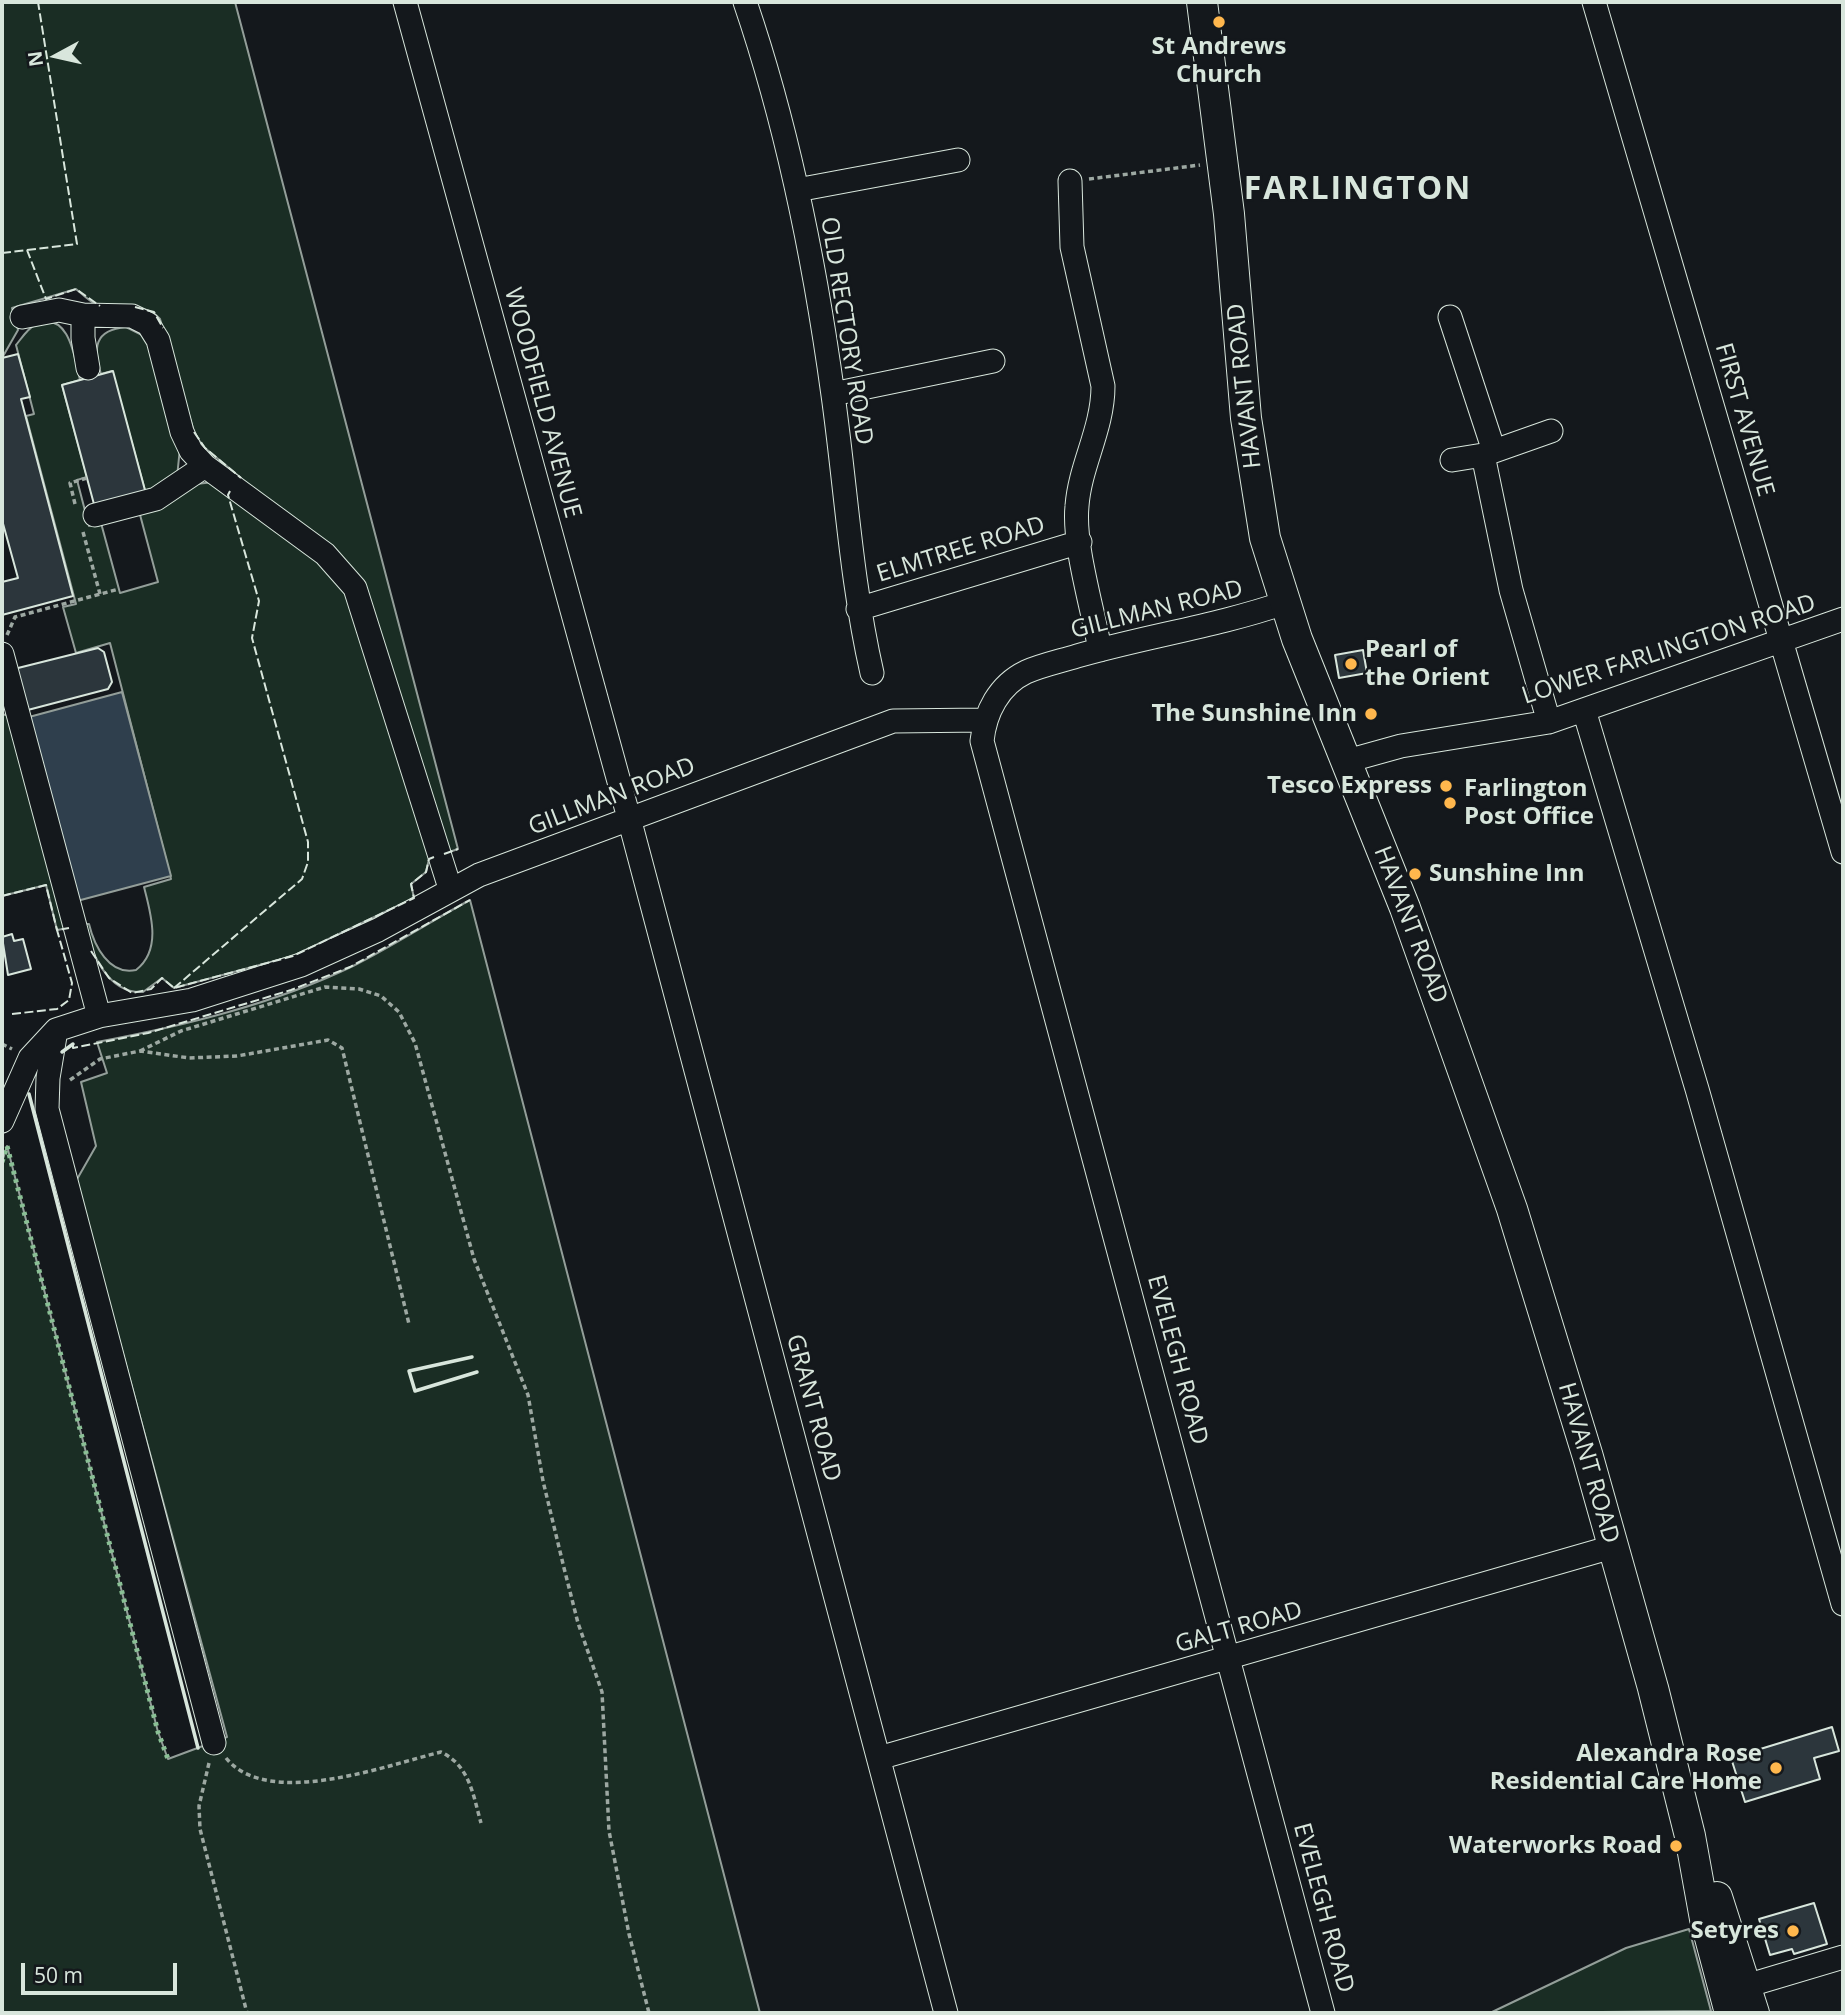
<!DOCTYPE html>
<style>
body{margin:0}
#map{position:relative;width:1845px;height:2015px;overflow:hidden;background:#14181c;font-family:"Open Sans",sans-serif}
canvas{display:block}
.frame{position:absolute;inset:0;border:4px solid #d8e6dc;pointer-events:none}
.north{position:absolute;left:21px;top:21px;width:70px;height:70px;-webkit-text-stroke:5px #14181c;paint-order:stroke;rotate:262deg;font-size:19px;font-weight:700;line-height:28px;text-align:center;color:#d8e6dc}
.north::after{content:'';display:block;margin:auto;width:24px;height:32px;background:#d8e6dc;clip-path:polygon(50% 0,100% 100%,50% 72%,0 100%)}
.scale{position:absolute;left:21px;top:1963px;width:156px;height:32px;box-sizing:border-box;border:4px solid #d8e6dc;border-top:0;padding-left:9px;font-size:21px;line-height:24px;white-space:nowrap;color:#d8e6dc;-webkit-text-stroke:5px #14181c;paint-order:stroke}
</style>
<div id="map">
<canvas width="1845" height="2015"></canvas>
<div class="frame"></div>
<div class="north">N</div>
<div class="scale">50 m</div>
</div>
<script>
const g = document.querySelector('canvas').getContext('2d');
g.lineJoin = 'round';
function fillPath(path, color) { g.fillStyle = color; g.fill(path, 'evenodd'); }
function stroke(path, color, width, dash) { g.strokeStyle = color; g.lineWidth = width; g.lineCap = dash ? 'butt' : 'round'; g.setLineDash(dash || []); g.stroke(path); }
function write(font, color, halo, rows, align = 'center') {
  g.font = font + ' "Open Sans",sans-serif'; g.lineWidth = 5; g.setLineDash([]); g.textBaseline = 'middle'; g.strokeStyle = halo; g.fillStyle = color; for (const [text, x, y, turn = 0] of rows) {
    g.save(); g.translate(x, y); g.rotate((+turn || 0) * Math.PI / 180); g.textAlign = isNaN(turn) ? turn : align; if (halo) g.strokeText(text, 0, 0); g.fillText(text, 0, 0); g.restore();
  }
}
const green = new Path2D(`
 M 2,2 L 235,2 L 458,849 L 429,859 L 426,872 L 411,884 L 414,898 L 293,956 L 174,988 L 162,978 L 143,992 C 107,994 92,953 83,924 L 89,924 C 94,945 109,976 136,970 C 162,950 151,914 144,887 L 171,879 L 110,643 L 76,653 L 63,607 L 76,604 L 26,416 L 34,414 L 16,345 C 21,339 28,328 35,325 C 69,308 75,359 80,380 L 62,385 L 87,477 L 77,480 L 89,526 L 101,523 L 120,593 L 158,582 L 139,511 L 196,484 L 214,482 L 228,494 L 241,478 L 205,448 L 195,435 L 160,319 C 143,300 121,312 99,306 C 91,303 82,294 76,289 L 12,308 L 18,330 L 2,358 Z
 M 126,327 L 148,338 L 180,448 L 177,477 L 146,494 L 112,371 L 101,374 C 93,348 94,330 126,327 Z
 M 2,714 L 13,717 L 69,928 L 57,930 L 46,885 L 2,896 Z
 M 470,900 L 760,2013 L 2,2013 L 2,1162 L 7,1146 L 158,1732 L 168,1759 L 227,1737 L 76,1181 L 96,1146 L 81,1082 L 107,1073 L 97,1042 C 183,1026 274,1004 353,966 C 393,946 431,921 470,900 Z
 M 1689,1929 L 1711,2011 L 1490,2013 L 1626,1948 Z`);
const water = new Path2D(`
 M 122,692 L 171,876 L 77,901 L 29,717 Z`);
const building = new Path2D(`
 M 18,354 L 30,397 L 21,399 L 73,596 L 2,615 L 2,582 L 18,578 L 2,520 L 2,358 Z
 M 113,371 L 146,494 L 95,508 L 62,385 Z
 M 98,648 L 104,652 L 112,682 L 108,689 L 24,711 L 14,669 Z
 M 1363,650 L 1367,673 L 1339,678 L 1335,655 Z
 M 12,934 L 14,941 L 23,939 L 31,969 L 8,975 L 2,937 Z
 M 1832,1727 L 1839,1751 L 1814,1758 L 1820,1779 L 1745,1802 L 1731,1758 Z
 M 1814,1903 L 1827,1944 L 1794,1954 L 1792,1949 L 1770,1955 L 1759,1919 Z`);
const path = new Path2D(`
 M 1089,179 L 1200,165
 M 75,504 L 70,483 L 87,478
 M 83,532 L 100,594
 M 7,635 L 15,617 L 119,589
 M 2,1044 L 12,1049
 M 140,1051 L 181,1031 L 325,987 L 359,989 L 381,996 L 399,1012 L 415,1043 L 474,1259 L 528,1395 L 543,1481 L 564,1568 L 578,1623 L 602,1692 L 609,1831 L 629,1934 L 649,2013
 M 70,1080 L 100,1059 L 140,1051 L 189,1058 L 237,1056 L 328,1040 L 342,1048 L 409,1324
 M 226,1758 C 268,1810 387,1765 441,1752 C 470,1766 473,1795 481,1823
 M 209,1763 L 199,1806 L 200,1829 L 247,2013`);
const minor = new Path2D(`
 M 405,2 L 629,818 L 946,2013
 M 745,2 C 788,128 815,263 833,395 C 846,488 851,581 872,673
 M 1594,2 L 1843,852
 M 1070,181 L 1072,247 L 1103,386 C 1103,429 1080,465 1077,506 C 1073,545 1093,609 1100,650
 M 797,190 L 958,160
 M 83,315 L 83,338 L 88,368
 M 22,317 L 59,310 L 83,315 L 132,316 L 148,324 L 158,340 L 182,432 L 191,451 L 205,466 L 325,554 L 355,588 L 450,888
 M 1450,317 L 1494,451
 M 833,394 L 993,361
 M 1483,455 L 1511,590 L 1549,722
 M 1452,460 L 1483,455 L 1551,431
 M 95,515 L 156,499 L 205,466
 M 1284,603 C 1217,626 1146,636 1077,656 C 1061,661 1042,665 1026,672 C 999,685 985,712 982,741 L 1323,2013
 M 858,609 L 1080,542
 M 2,654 L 99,1016
 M 1584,710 L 1697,1089 L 1843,1604
 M 1347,761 L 1401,746 L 1549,722 L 1843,619
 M 56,1030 L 48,1078 L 47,1109 L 214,1743
 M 2,1121 L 30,1058 L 56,1030 L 99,1016 L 192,1000 L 301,965 L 378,930 L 479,875 L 893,721 L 984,720
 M 879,1758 L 1612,1547
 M 1746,1986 L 1843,1957`);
const major = new Path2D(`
 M 1202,2 L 1229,214 L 1246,418 L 1265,538 L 1297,639 L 1405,908 L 1512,1209 L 1588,1457 L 1653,1688 L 1690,1836 L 1705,1919 L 1730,2013
 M 1717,1897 L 1754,2013`);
const hedge = new Path2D(`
 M 2,1162 L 7,1146 L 158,1732 L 168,1759`);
const fence = new Path2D(`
 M 27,250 L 77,244 L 38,2
 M 2,253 L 27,250 L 46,299 L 76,289 L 100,306
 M 135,307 L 154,312 L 163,328
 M 194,432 L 205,448 L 241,478
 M 444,854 L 458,849
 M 2,896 L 46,885 L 57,930
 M 91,951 L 109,978 L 132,993 L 151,989 L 162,978 L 174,988 L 293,956 L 414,898 L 411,884 L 426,872 L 429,859 L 434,857
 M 174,988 L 302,879 L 308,862 L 308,842 L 252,638 L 259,601 L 228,495 L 230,491
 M 12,1014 L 57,1009 L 69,1000 L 72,983 L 57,930 L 69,928
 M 73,1044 L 73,1048 L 148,1033 L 291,990 L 350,967 L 470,900`);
const wall = new Path2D(`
 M 62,1052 L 73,1044
 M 29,1094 L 198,1748
 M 472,1357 L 409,1371 L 415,1391 L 477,1372`);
const markers = [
 [1219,22,7,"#ffb74d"],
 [1351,664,7,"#ffb74d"],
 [1371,714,7,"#ffb74d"],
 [1446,786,7,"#ffb74d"],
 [1450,803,7,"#ffb74d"],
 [1415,874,7,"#ffb74d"],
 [1776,1768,7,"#ffb74d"],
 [1676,1846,7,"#ffb74d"],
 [1793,1931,7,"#ffb74d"]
];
const poiNames = [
 ["St Andrews",1219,47,"center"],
 ["Church",1219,75,"center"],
 ["Pearl of",1365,650,"left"],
 ["the Orient",1365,678,"left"],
 ["The Sunshine Inn",1357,714],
 ["Tesco Express",1432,786],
 ["Farlington",1464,789,"left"],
 ["Post Office",1464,817,"left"],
 ["Sunshine Inn",1429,874,"left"],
 ["Alexandra Rose",1762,1754],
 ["Residential Care Home",1762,1782],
 ["Waterworks Road",1662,1846],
 ["Setyres",1779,1931]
];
const streetNames = [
 ["OLD RECTORY ROAD",846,331,81],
 ["HAVANT ROAD",1245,386,-96],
 ["WOODFIELD AVENUE",542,403,75],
 ["FIRST AVENUE",1744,420,74],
 ["ELMTREE ROAD",961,550,-17],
 ["GILLMAN ROAD",1157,610,-14],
 ["LOWER FARLINGTON ROAD",1669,650,-18],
 ["GILLMAN ROAD",612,797,-21],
 ["HAVANT ROAD",1410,925,69],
 ["EVELEGH ROAD",1177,1360,75],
 ["GRANT ROAD",813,1408,75],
 ["HAVANT ROAD",1588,1463,74],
 ["GALT ROAD",1239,1628,-16],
 ["EVELEGH ROAD",1323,1908,75]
];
const districtNames = [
 ["FARLINGTON",1358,190]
];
fillPath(green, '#1a2d24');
stroke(green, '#939e99', 2);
fillPath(water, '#2f3f4d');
stroke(water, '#939e99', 2);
fillPath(building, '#2c363c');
stroke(building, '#d8e6dc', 2);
stroke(minor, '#d8e6dc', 25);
stroke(major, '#d8e6dc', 32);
stroke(path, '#9da8a2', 3.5, [5, 3.5]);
stroke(minor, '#14181c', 23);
stroke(major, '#14181c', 30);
stroke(hedge, '#8ac095', 5, [3.5, 5]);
stroke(fence, '#d8e6dc', 2, [9, 3.5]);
stroke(wall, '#d8e6dc', 3.5);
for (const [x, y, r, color] of markers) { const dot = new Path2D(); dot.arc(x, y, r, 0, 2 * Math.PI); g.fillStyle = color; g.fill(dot); stroke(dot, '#14181c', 2.5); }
write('bold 24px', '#d8e6dc', '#14181c', poiNames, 'right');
write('24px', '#d8e6dc', '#14181c', streetNames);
g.letterSpacing = '2px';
write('bold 32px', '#d8e6dc', '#14181c', districtNames);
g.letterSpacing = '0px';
</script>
